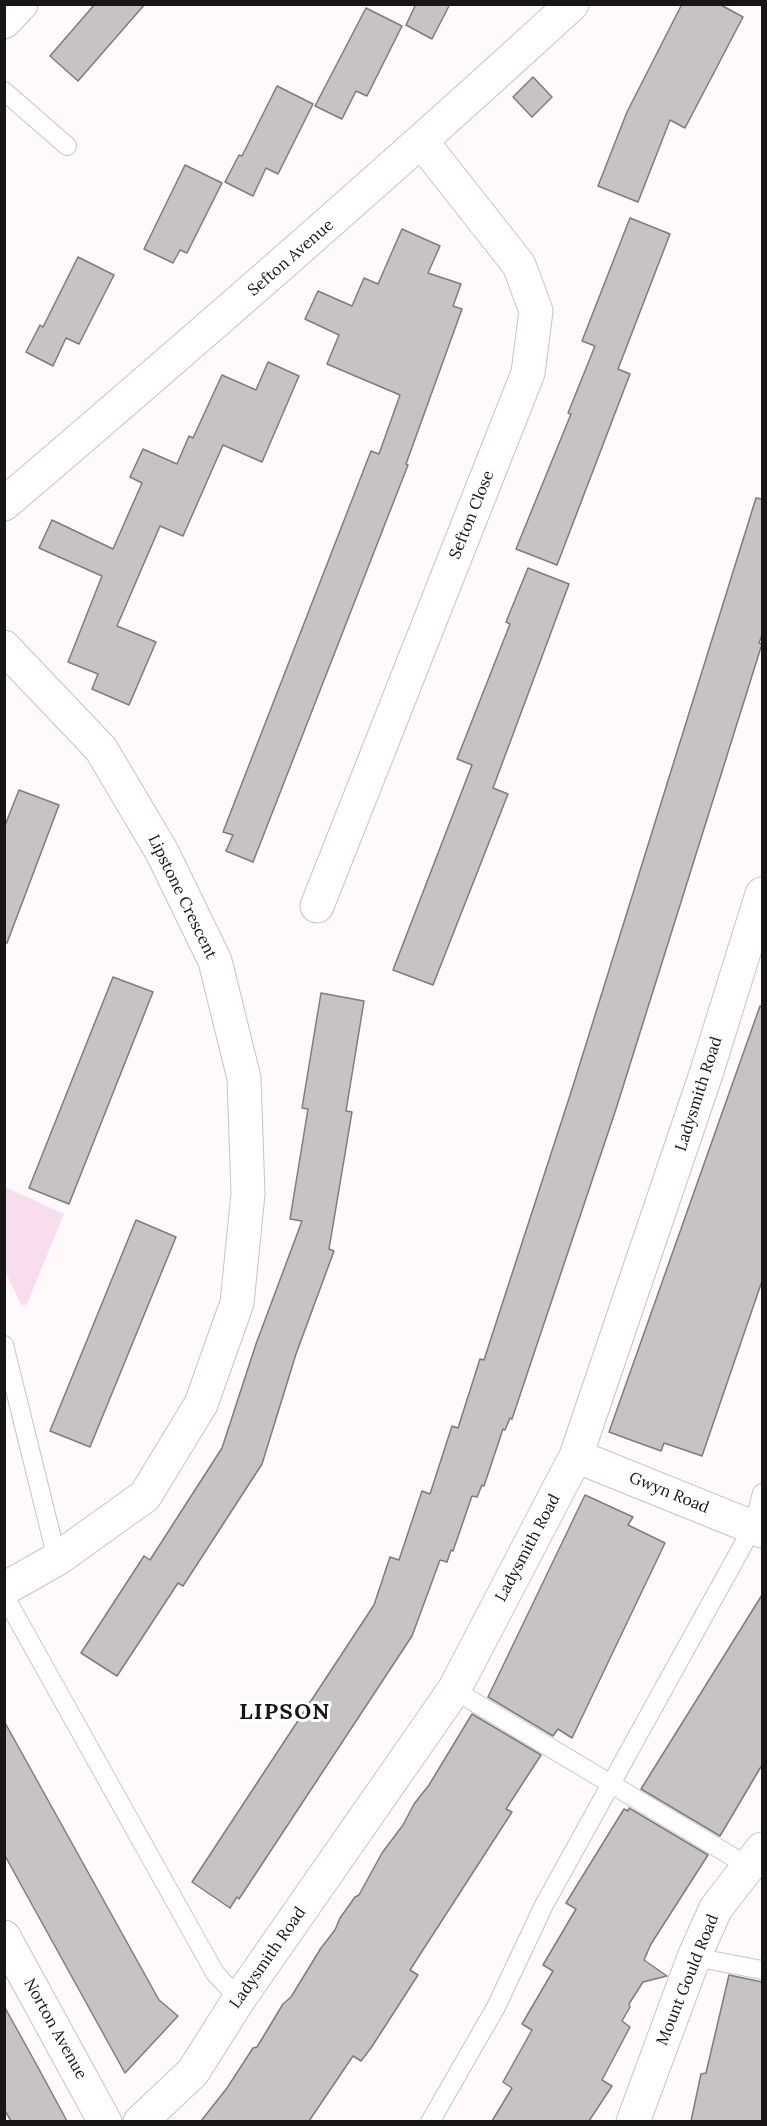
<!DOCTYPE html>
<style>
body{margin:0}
#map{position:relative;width:767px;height:2126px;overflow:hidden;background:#fefafc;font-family:Lora,serif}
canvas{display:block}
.frame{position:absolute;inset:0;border:6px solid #171516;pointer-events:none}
</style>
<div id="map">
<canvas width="767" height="2126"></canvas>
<div class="frame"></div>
</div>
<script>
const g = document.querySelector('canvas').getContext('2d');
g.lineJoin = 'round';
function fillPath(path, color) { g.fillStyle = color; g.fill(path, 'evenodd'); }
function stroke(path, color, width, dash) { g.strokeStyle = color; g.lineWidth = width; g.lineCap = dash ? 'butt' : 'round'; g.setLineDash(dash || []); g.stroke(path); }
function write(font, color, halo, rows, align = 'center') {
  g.font = font + ' Lora,serif'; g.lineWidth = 6; g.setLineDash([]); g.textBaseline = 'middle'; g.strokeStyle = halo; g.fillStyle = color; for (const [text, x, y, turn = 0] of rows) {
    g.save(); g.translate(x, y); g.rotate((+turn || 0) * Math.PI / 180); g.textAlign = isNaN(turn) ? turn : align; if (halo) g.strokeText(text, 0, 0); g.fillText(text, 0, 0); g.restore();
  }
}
const green = new Path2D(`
 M 5,1187 L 64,1214 L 27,1304 L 22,1306 L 5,1271 Z`);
const building = new Path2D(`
 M 95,4 L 145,4 L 78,81 L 50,56 Z
 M 416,4 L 450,4 L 432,39 L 406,25 Z
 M 682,4 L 719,4 L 743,17 L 685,128 L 670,120 L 638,202 L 598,186 L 627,112 Z
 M 366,8 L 402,26 L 367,96 L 356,91 L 342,119 L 315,106 Z
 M 533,77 L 552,97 L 532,117 L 513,97 Z
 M 277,86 L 313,104 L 278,174 L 266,168 L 253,196 L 225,182 L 239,155 L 242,156 Z
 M 185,165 L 222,183 L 187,253 L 180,250 L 173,263 L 144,249 Z
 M 630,218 L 670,234 L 618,369 L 630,374 L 557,565 L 516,549 L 571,414 L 568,413 L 595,346 L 582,341 Z
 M 402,229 L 440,246 L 428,273 L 461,284 L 453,306 L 462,309 L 406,464 L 408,465 L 253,862 L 226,851 L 233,835 L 223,832 L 371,451 L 379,454 L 400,395 L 327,364 L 339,335 L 305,319 L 318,291 L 352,306 L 364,278 L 378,284 Z
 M 78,257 L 114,275 L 79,344 L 66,338 L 53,366 L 26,352 L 40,325 L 43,327 Z
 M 268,362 L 299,376 L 262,462 L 223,445 L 183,536 L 160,526 L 117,626 L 156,642 L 129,705 L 92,689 L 98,674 L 68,662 L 102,576 L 39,548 L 52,520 L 113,549 L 142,483 L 130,477 L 143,449 L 177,464 L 189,436 L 193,438 L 222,375 L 256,390 Z
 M 756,498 L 762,499 L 762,635 L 759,643 L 762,644 L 616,1109 L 512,1419 L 510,1418 L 505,1430 L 503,1429 L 484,1486 L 482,1485 L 477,1497 L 472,1496 L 453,1551 L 451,1550 L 447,1562 L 440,1560 L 412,1636 L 239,1899 L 237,1897 L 230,1908 L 192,1882 L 374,1605 L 390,1557 L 399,1560 L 422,1491 L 430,1494 L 452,1426 L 458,1428 L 480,1359 L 484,1360 L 573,1086 Z
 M 528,568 L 569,584 L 493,788 L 508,794 L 433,985 L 393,970 L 472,765 L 457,759 L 510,624 L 506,622 Z
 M 19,790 L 59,805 L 7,943 L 4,942 L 4,828 Z
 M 113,977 L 153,992 L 69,1204 L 29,1188 Z
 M 321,993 L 364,1001 L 346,1111 L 352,1112 L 329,1249 L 334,1251 L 296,1354 L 262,1464 L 183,1586 L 178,1583 L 117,1676 L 81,1653 L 144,1556 L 150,1560 L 222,1448 L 256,1344 L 302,1221 L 290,1219 L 308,1109 L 302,1108 Z
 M 760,1006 L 762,1007 L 762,1281 L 702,1456 L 664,1443 L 661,1451 L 609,1432 Z
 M 136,1220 L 176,1237 L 90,1447 L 50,1431 Z
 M 585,1495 L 633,1517 L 628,1525 L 665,1543 L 572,1738 L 558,1729 L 553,1736 L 488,1697 Z
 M 762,1595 L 762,1765 L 720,1836 L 641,1789 Z
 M 472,1714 L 541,1755 L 506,1809 L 512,1812 L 410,1970 L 418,1975 L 371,2048 L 361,2061 L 353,2056 L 309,2121 L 201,2121 L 227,2088 L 253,2048 L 257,2047 L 283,2004 L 291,1997 L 321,1948 L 335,1930 L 340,1918 L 355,1897 L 359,1895 L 382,1853 L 403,1825 L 414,1804 L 429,1785 Z
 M 4,1721 L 159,2000 L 178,2016 L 125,2073 L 4,1854 Z
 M 629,1808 L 708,1855 L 651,1944 L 644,1960 L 667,1976 L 643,1982 L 629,2004 L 630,2007 L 622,2021 L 630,2027 L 602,2080 L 612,2086 L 589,2121 L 492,2121 L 512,2088 L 503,2082 L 532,2030 L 522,2024 L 553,1971 L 543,1965 L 576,1909 L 566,1903 L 624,1809 L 628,1811 Z
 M 729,1975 L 762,1982 L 762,2121 L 691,2121 L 701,2074 L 706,2073 Z
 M 4,2006 L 34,2060 L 67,2121 L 11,2121 L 4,2109 Z`);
const service = new Path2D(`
 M 4,91 L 67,146
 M 4,1345 L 57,1559
 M 4,1595 L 215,1973 L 239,1999
 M 454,1690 L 748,1866
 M 694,1957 L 762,1970
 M 430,2122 L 496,2007 L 544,1905 L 753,1527 L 762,1493`);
const minor = new Path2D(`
 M 4,22 L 21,4
 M 4,504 C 196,340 386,175 572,4
 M 4,647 L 101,749 L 162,852 L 215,961 L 244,1078 L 248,1194 L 237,1303 L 201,1404 L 145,1496 L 57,1559 L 4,1589
 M 317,906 L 528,373 L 536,311 L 519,265 L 422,142
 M 576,1456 L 762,1531
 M 4,1937 L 105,2122
 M 140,2122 L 193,2072 L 239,1999 L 454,1690 L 576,1456 L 706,1074 L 762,894
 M 633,2122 L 694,1957 L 716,1908 L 762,1849`);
const streetNames = [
 ["Sefton Avenue",291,258,-41],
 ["Sefton Close",472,515,-68],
 ["Lipstone Crescent",182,897,64],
 ["Ladysmith Road",699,1094,-72],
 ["Gwyn Road",669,1493,22],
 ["Ladysmith Road",528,1548,-62],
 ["Ladysmith Road",268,1958,-55],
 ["Mount Gould Road",688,1980,-68],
 ["Norton Avenue",55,2029,61]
];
const districtNames = [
 ["LIPSON",285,1713]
];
fillPath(green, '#f8ddef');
fillPath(building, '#c6c2c5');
stroke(building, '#7f7b7e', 1.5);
stroke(service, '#c8c4c6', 20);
stroke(minor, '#c8c4c6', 35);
stroke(service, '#fff', 18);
stroke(minor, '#fff', 33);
write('16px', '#171516', '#fff', streetNames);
g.letterSpacing = '1.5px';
write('bold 22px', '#171516', '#fff', districtNames);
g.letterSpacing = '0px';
</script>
